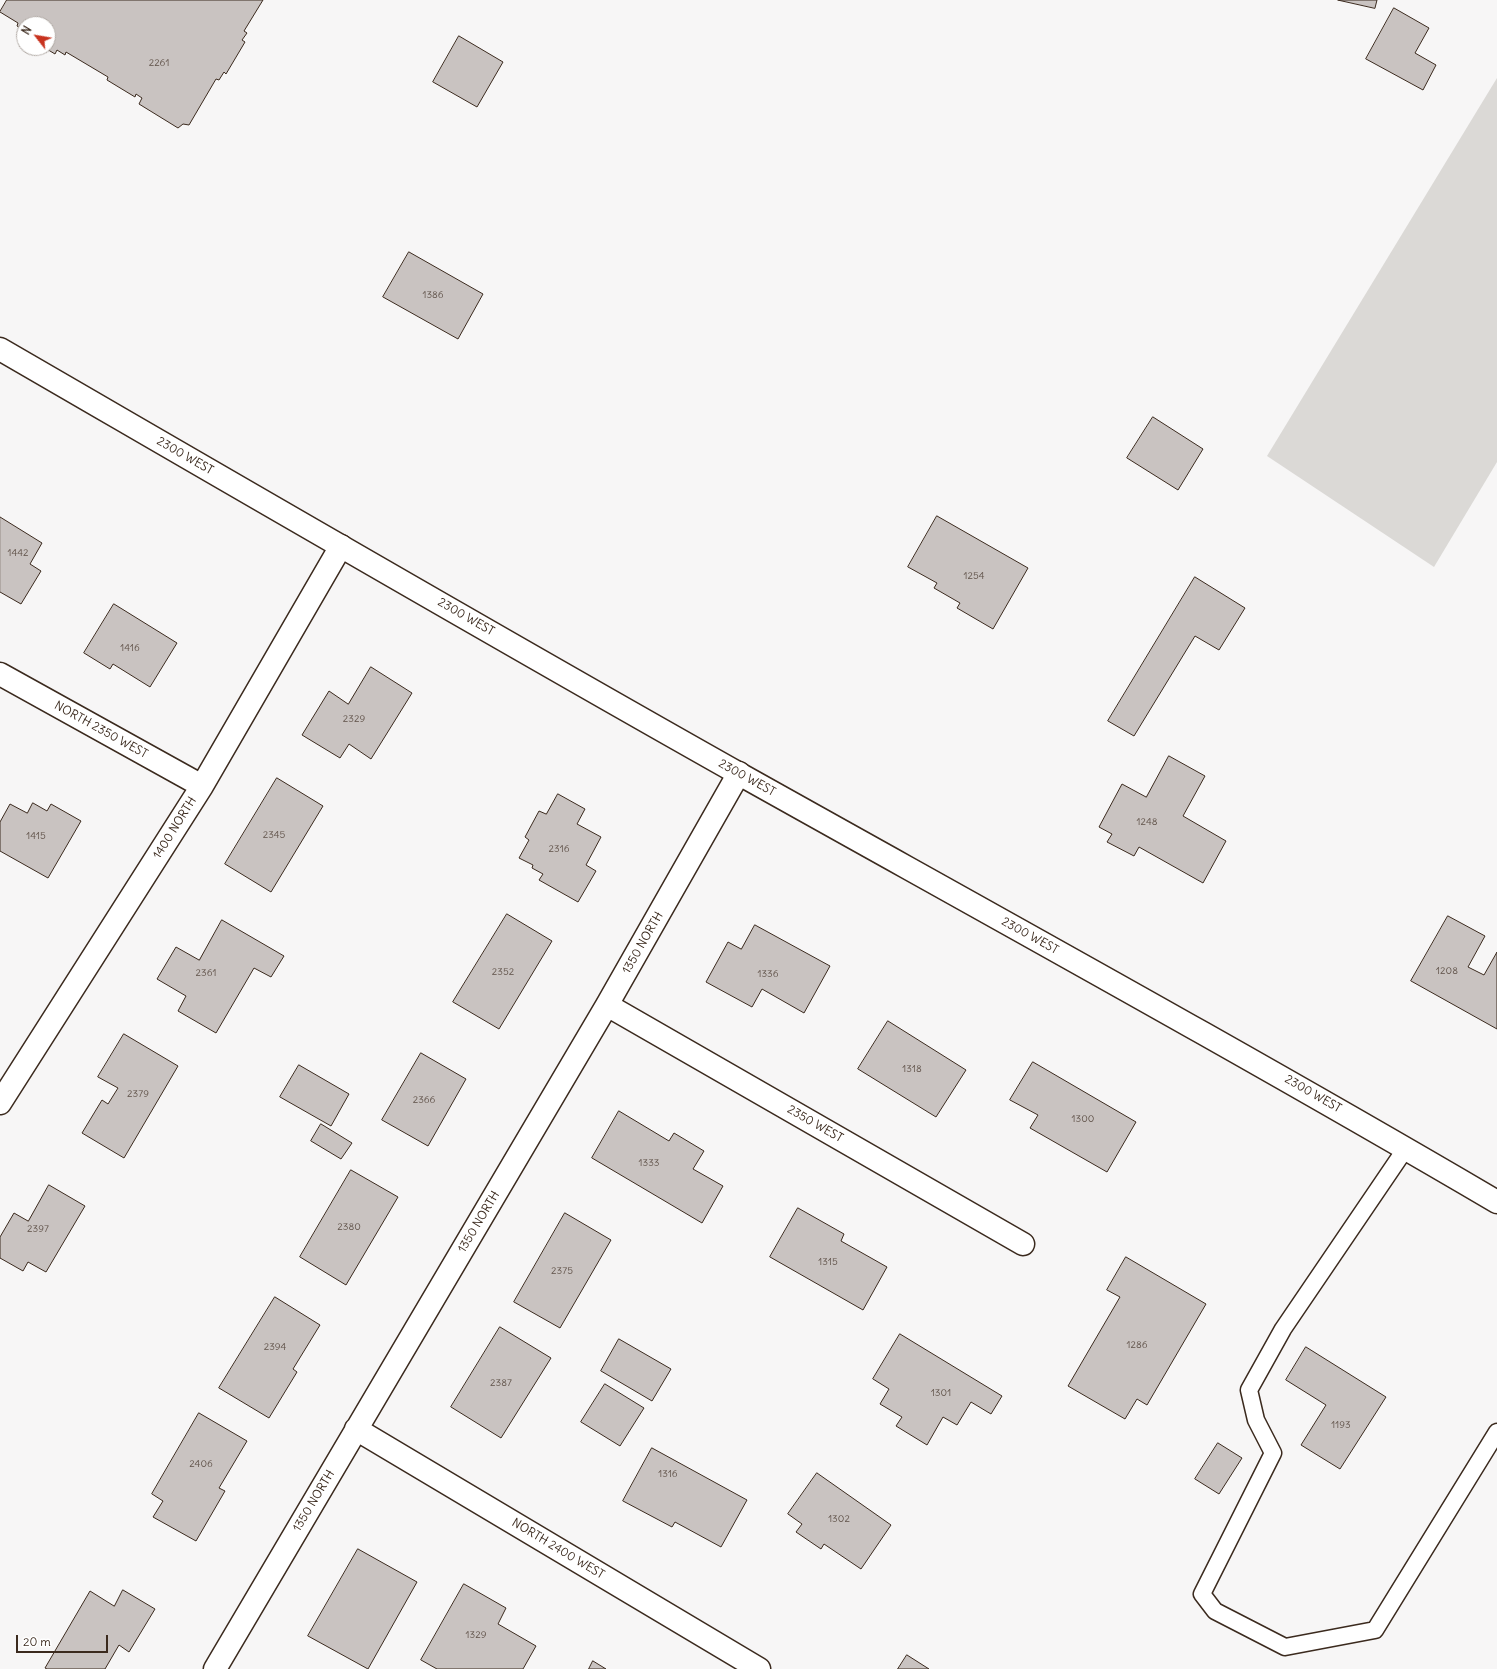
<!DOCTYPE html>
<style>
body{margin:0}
#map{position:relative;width:1497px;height:1669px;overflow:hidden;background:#f7f6f6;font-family:Delius,sans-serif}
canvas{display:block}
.north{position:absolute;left:16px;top:16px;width:40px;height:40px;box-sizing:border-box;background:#fff;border:1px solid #b1aaa5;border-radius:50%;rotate:301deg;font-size:11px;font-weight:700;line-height:16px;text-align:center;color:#3b2a1e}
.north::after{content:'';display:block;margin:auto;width:14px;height:18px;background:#c8321e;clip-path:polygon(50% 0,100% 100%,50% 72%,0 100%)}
.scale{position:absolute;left:16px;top:1635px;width:92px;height:18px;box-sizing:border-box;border:2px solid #3b2a1e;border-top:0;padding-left:5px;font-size:12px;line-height:14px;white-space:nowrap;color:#3b2a1e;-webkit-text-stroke:3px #fff;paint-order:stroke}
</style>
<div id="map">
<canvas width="1497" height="1669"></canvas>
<div class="north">N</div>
<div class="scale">20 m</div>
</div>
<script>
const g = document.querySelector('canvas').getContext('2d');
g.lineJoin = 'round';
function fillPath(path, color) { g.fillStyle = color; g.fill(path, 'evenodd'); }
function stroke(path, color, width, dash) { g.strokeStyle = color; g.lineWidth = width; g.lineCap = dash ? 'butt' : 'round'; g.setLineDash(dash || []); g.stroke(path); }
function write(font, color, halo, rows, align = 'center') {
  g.font = font + ' Delius,sans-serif'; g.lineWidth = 3; g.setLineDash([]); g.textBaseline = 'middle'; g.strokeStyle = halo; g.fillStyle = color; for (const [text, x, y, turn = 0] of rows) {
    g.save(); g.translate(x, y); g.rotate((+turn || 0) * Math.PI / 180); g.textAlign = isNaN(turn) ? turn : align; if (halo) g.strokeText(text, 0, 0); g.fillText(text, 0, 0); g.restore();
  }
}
const green = new Path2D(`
 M 1497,78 L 1497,462 L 1434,567 L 1267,456 Z`);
const building = new Path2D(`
 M 7,0 L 263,0 L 244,31 L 247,33 L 242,40 L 245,42 L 226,74 L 224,72 L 219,80 L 216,79 L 189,125 L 183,124 L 178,128 L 139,104 L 142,98 L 136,94 L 135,97 L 107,80 L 108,77 L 66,52 L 65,55 L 57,50 L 55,54 L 45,48 L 48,48 L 48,24 L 24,24 L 24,30 L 17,26 L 18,23 L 0,12 Z
 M 1338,0 L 1377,0 L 1375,8 Z
 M 1394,8 L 1429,28 L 1415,53 L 1436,65 L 1423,90 L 1366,59 Z
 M 459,36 L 503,62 L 477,107 L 433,82 Z
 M 409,252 L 483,294 L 458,339 L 383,297 Z
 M 1153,417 L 1203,449 L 1178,490 L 1127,458 Z
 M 937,516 L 1028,568 L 993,629 L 957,608 L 960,603 L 934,588 L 937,583 L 908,567 Z
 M 0,517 L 42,543 L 30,564 L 41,571 L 21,604 L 0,592 Z
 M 1195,577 L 1245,608 L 1219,650 L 1195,636 L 1134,736 L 1108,721 Z
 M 114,604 L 177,643 L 150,687 L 113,664 L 110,669 L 84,653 Z
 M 371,667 L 412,693 L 371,759 L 349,744 L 340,758 L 302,735 L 329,691 L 348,704 Z
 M 1169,756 L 1205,776 L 1183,816 L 1226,841 L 1203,883 L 1139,847 L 1134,856 L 1107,842 L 1112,834 L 1099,827 L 1122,784 L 1146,797 Z
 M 277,778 L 323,806 L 271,892 L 225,864 Z
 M 558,794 L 585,809 L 577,824 L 601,837 L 586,865 L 596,871 L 578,902 L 539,880 L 543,874 L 532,868 L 533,865 L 519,858 L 529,840 L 525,837 L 539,811 L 546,814 Z
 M 33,803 L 47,811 L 51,804 L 81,821 L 48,878 L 0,851 L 0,822 L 10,804 L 27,813 Z
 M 507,914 L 552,941 L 499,1029 L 453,1002 Z
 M 1448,916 L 1485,936 L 1468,967 L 1484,975 L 1497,952 L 1497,1029 L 1411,981 Z
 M 222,920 L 284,956 L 271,977 L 254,968 L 216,1033 L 178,1011 L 186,996 L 157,979 L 176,947 L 199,960 Z
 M 755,925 L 830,966 L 804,1013 L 762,989 L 752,1007 L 706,982 L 728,942 L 741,949 Z
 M 888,1021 L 966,1070 L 936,1117 L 858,1069 Z
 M 124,1034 L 178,1066 L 124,1158 L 82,1133 L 102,1100 L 108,1104 L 118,1088 L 98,1077 Z
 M 421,1053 L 466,1079 L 428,1146 L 382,1120 Z
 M 1033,1062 L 1136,1122 L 1107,1172 L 1030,1128 L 1038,1115 L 1010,1100 Z
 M 299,1065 L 349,1094 L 331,1126 L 280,1097 Z
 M 619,1111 L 669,1141 L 674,1133 L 704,1151 L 693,1169 L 723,1186 L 702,1223 L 592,1158 Z
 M 321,1124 L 352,1143 L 341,1159 L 311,1141 Z
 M 351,1170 L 398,1197 L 346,1285 L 300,1257 Z
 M 49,1185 L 85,1206 L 46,1272 L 28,1262 L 23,1271 L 0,1258 L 0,1237 L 14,1213 L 28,1221 Z
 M 798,1208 L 844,1234 L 841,1241 L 887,1267 L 863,1310 L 770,1257 Z
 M 565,1213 L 611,1240 L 560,1328 L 514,1302 Z
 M 1126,1257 L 1206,1304 L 1147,1405 L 1137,1399 L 1125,1419 L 1068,1386 L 1120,1297 L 1107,1290 Z
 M 275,1297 L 320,1325 L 293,1369 L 297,1372 L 269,1418 L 219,1388 Z
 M 500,1327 L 551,1358 L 501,1438 L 451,1407 Z
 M 900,1334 L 1002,1396 L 991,1414 L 971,1402 L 957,1425 L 943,1417 L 927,1445 L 896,1426 L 902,1417 L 880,1404 L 889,1389 L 873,1379 Z
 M 619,1339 L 671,1369 L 652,1401 L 601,1371 Z
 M 1306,1347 L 1386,1397 L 1340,1469 L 1301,1445 L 1326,1405 L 1286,1380 Z
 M 605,1384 L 644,1408 L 620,1446 L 581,1422 Z
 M 199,1413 L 247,1441 L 219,1488 L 225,1491 L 196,1541 L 153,1517 L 163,1501 L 152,1494 Z
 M 1218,1443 L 1242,1458 L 1219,1494 L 1195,1479 Z
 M 652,1448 L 747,1500 L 721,1547 L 675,1522 L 672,1527 L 623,1501 Z
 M 817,1473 L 891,1525 L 861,1569 L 824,1544 L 821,1549 L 796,1532 L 802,1524 L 788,1514 Z
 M 358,1549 L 417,1582 L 368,1669 L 308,1636 Z
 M 464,1584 L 506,1608 L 498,1624 L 536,1646 L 523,1669 L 437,1669 L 421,1660 Z
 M 123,1590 L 155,1609 L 129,1652 L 119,1645 L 105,1669 L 47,1669 L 45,1668 L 90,1591 L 114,1606 Z
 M 907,1655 L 929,1669 L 898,1669 Z
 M 593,1661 L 606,1669 L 589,1669 Z`);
const service = new Path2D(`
 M 1406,1148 L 1283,1329 L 1249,1390 L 1256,1420 L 1273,1453 L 1202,1594 L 1215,1611 L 1285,1647 L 1375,1630 L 1497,1432`);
const minor = new Path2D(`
 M 0,674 L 202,786
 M 607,1005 L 1023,1244
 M 0,1103 L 202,786 L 341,546
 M 356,1429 L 759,1669
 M 215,1669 L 607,1005 L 739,773`);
const secondary = new Path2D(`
 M 0,349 C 247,492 494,636 743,776 C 995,917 1248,1056 1497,1202`);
const numberNames = [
 ["2261",159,63],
 ["1386",433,295],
 ["1442",18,553],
 ["1254",974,576],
 ["1416",130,648],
 ["2329",354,719],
 ["1248",1147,822],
 ["2345",274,835],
 ["1415",36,836],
 ["2316",559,849],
 ["1208",1447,971],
 ["2352",503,972],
 ["2361",206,973],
 ["1336",768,974],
 ["1318",912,1069],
 ["2379",138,1094],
 ["2366",424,1100],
 ["1300",1083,1119],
 ["1333",649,1163],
 ["2380",349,1227],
 ["2397",38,1229],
 ["1315",828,1262],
 ["2375",562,1271],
 ["1286",1137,1345],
 ["2394",275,1347],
 ["2387",501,1383],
 ["1301",941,1393],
 ["1193",1341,1425],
 ["2406",201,1464],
 ["1316",668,1474],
 ["1302",839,1519],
 ["1329",476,1635]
];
const streetNames = [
 ["2300 WEST",185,456,30],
 ["2300 WEST",466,617,30],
 ["NORTH 2350 WEST",101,730,29],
 ["2300 WEST",747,778,29],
 ["1400 NORTH",175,828,-58],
 ["2300 WEST",1030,936,29],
 ["1350 NORTH",643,943,-60],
 ["2300 WEST",1313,1094,30],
 ["2350 WEST",815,1124,30],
 ["1350 NORTH",479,1222,-59],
 ["1350 NORTH",314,1501,-59],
 ["NORTH 2400 WEST",558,1549,31]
];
fillPath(green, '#dbd9d6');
fillPath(building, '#c9c3c1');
stroke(building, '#3b2a1e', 1);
stroke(service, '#3b2a1e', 19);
stroke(minor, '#3b2a1e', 25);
stroke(secondary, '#3b2a1e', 25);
stroke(service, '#fff', 16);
stroke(minor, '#fff', 22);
stroke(secondary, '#fff', 22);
write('10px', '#5e5047', null, numberNames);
write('12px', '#3b2a1e', '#fff', streetNames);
</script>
